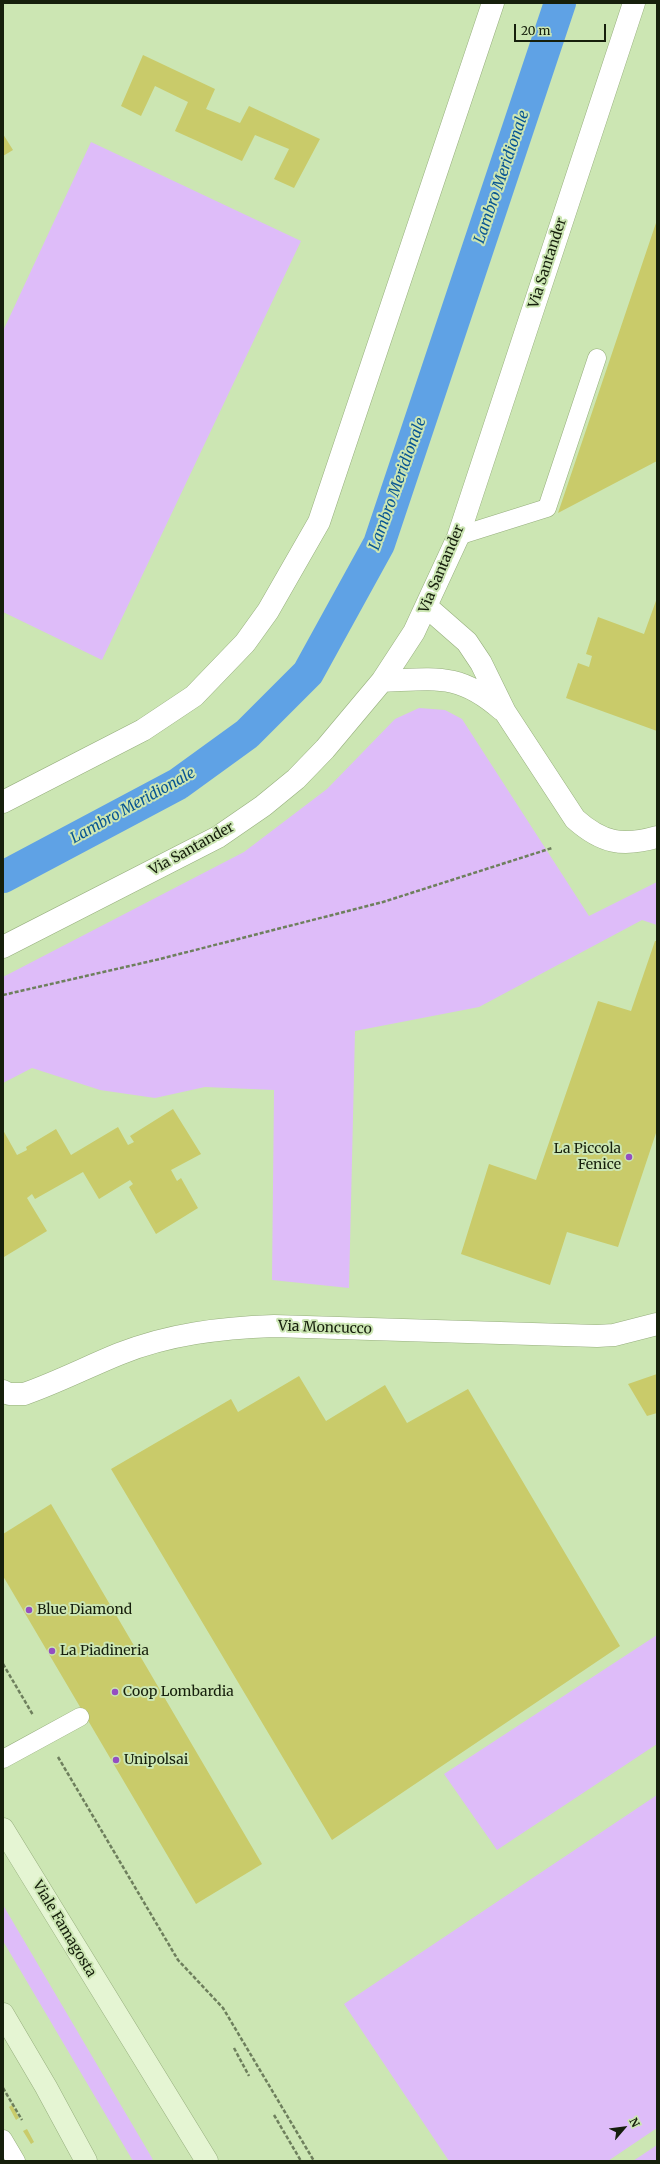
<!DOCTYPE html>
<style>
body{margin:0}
#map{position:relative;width:660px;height:2164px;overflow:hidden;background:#cce6b3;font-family:Merriweather,serif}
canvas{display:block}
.frame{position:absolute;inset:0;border:4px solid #161f0c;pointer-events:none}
.north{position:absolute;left:604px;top:2108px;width:40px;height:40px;-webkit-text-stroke:3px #cce6b3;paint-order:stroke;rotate:62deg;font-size:11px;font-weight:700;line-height:16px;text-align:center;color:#161f0c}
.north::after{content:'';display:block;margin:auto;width:14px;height:18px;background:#161f0c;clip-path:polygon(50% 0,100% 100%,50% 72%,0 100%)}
.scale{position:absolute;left:514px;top:24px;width:92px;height:18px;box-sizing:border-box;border:2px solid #161f0c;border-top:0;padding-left:5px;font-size:12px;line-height:14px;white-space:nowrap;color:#161f0c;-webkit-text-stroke:3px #cce6b3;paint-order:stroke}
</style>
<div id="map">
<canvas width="660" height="2164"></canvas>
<div class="frame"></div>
<div class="north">N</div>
<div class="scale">20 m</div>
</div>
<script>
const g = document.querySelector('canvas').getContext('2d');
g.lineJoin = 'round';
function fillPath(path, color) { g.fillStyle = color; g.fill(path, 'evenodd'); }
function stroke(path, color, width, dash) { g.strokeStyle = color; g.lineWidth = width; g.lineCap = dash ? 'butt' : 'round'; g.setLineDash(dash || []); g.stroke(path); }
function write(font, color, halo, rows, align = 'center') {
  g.font = font + ' Merriweather,serif'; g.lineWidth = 4; g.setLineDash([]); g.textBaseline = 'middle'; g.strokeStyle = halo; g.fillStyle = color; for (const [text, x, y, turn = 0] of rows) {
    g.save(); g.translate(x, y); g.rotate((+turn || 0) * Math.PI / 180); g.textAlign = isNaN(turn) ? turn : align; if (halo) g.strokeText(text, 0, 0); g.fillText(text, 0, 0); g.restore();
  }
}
const green = new Path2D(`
 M 91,142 L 301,241 L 102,660 L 3,612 L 3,331 Z
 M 419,708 L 445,710 L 462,719 L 589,916 L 657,882 L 657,925 L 642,920 L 479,1007 L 355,1031 L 349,1288 L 272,1280 L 274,1090 L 205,1087 L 155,1098 L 100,1090 L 32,1068 L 3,1083 L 3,977 L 244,852 L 327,789 L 395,719 Z
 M 657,1635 L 657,1744 L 497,1850 L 444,1774 Z
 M 657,1795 L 657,2128 L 608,2161 L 449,2161 L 344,2004 Z
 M 3,1905 L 152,2158 L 153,2161 L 133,2161 L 3,1941 Z
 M 657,2145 L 657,2161 L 633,2161 Z`);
const canal = new Path2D(`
 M 3,877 L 178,784 L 247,734 L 308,673 L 379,544 L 560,3`);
const building = new Path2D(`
 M 143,55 L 215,89 L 206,109 L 240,123 L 249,106 L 320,139 L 294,188 L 274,179 L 289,149 L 255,135 L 242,161 L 175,131 L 188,102 L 155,86 L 141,116 L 121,106 Z
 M 3,134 L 13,150 L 3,156 Z
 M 657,220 L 657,461 L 558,513 Z
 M 657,598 L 657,731 L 566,698 L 578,663 L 589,667 L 592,656 L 586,654 L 598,617 L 644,634 Z
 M 655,941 L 657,941 L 657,1130 L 618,1247 L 567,1232 L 550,1285 L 461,1254 L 489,1164 L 536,1180 L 598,1001 L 631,1011 Z
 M 173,1109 L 201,1154 L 171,1170 L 177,1181 L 181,1178 L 198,1208 L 156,1234 L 129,1187 L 133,1184 L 130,1180 L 99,1199 L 83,1172 L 35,1199 L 32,1194 L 27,1198 L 47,1231 L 4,1257 L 3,1130 L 17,1155 L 27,1150 L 26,1147 L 56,1129 L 71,1155 L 118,1127 L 128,1145 L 134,1142 L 130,1136 Z
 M 657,1374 L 657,1413 L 647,1416 L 628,1384 Z
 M 299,1376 L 326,1421 L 385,1385 L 407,1423 L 468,1389 L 620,1646 L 332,1840 L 111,1469 L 231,1399 L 238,1412 Z
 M 51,1504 L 262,1864 L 196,1904 L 3,1576 L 3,1534 Z
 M 12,2105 L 19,2118 L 16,2120 L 9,2107 Z
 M 27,2129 L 34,2142 L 31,2144 L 23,2131 Z`);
const path = new Path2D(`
 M 3,995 L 160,959 L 383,902 L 552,848
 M 3,1664 L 33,1715
 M 58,1757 L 178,1960 L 223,2008 L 314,2161
 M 234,2048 L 249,2076
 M 3,2088 L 22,2120
 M 274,2115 L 301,2161`);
const service = new Path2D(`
 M 458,536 L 547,508 L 597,358
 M 3,1759 L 80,1717
 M 3,2139 L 16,2161`);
const minor = new Path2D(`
 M 427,607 L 467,642 L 481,663 L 505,712 L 575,819 C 602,843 622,847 657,837
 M 382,681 C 435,679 459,672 502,710
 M 3,802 L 143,730 L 194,696 L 245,643 L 268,611 L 319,522 L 493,3
 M 3,947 L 218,837 L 263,806 L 296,779 L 325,749 L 382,681 L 414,632 L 458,537 L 634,3
 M 3,1391 L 9,1394 L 24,1394 C 56,1383 87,1367 119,1354 C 169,1334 220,1328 274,1326 L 597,1336 L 614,1335 L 657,1324`);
const secondary = new Path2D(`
 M 3,1829 L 207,2161
 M 3,2014 L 46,2087 L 86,2161`);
const markers = [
 [629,1157,4,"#944ec2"],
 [29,1610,4,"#944ec2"],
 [52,1651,4,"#944ec2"],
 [115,1692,4,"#944ec2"],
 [116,1760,4,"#944ec2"]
];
const streetNames = [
 ["Via Santander",548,263,-72],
 ["Via Santander",442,569,-67],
 ["Via Santander",192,849,-29],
 ["Via Moncucco",325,1328,2],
 ["Viale Famagosta",64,1929,59]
];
const poiNames = [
 ["La Piccola",621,1149,"right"],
 ["Fenice",621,1165,"right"],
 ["Blue Diamond",37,1610],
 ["La Piadineria",60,1651],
 ["Coop Lombardia",123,1692],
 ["Unipolsai",124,1760]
];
const waterNames = [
 ["Lambro Meridionale",502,177,-71],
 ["Lambro Meridionale",398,484,-70],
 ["Lambro Meridionale",133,806,-29]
];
fillPath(green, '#debcf9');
stroke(canal, '#5fa2e5', 32);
fillPath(building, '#c9cb6a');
stroke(service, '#96ae7d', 19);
stroke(minor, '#96ae7d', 23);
stroke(secondary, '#96ae7d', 23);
stroke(path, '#6e7f5d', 2.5, [4, 2]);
stroke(service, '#fff', 18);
stroke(minor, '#fff', 22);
stroke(secondary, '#e5f5d3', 22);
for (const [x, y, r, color] of markers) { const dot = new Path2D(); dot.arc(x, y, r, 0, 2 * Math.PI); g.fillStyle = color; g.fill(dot); stroke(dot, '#cce6b3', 1.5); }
write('14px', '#161f0c', '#cce6b3', streetNames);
write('14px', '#161f0c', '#cce6b3', poiNames, 'left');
write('italic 15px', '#085592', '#cce6b3', waterNames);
</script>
